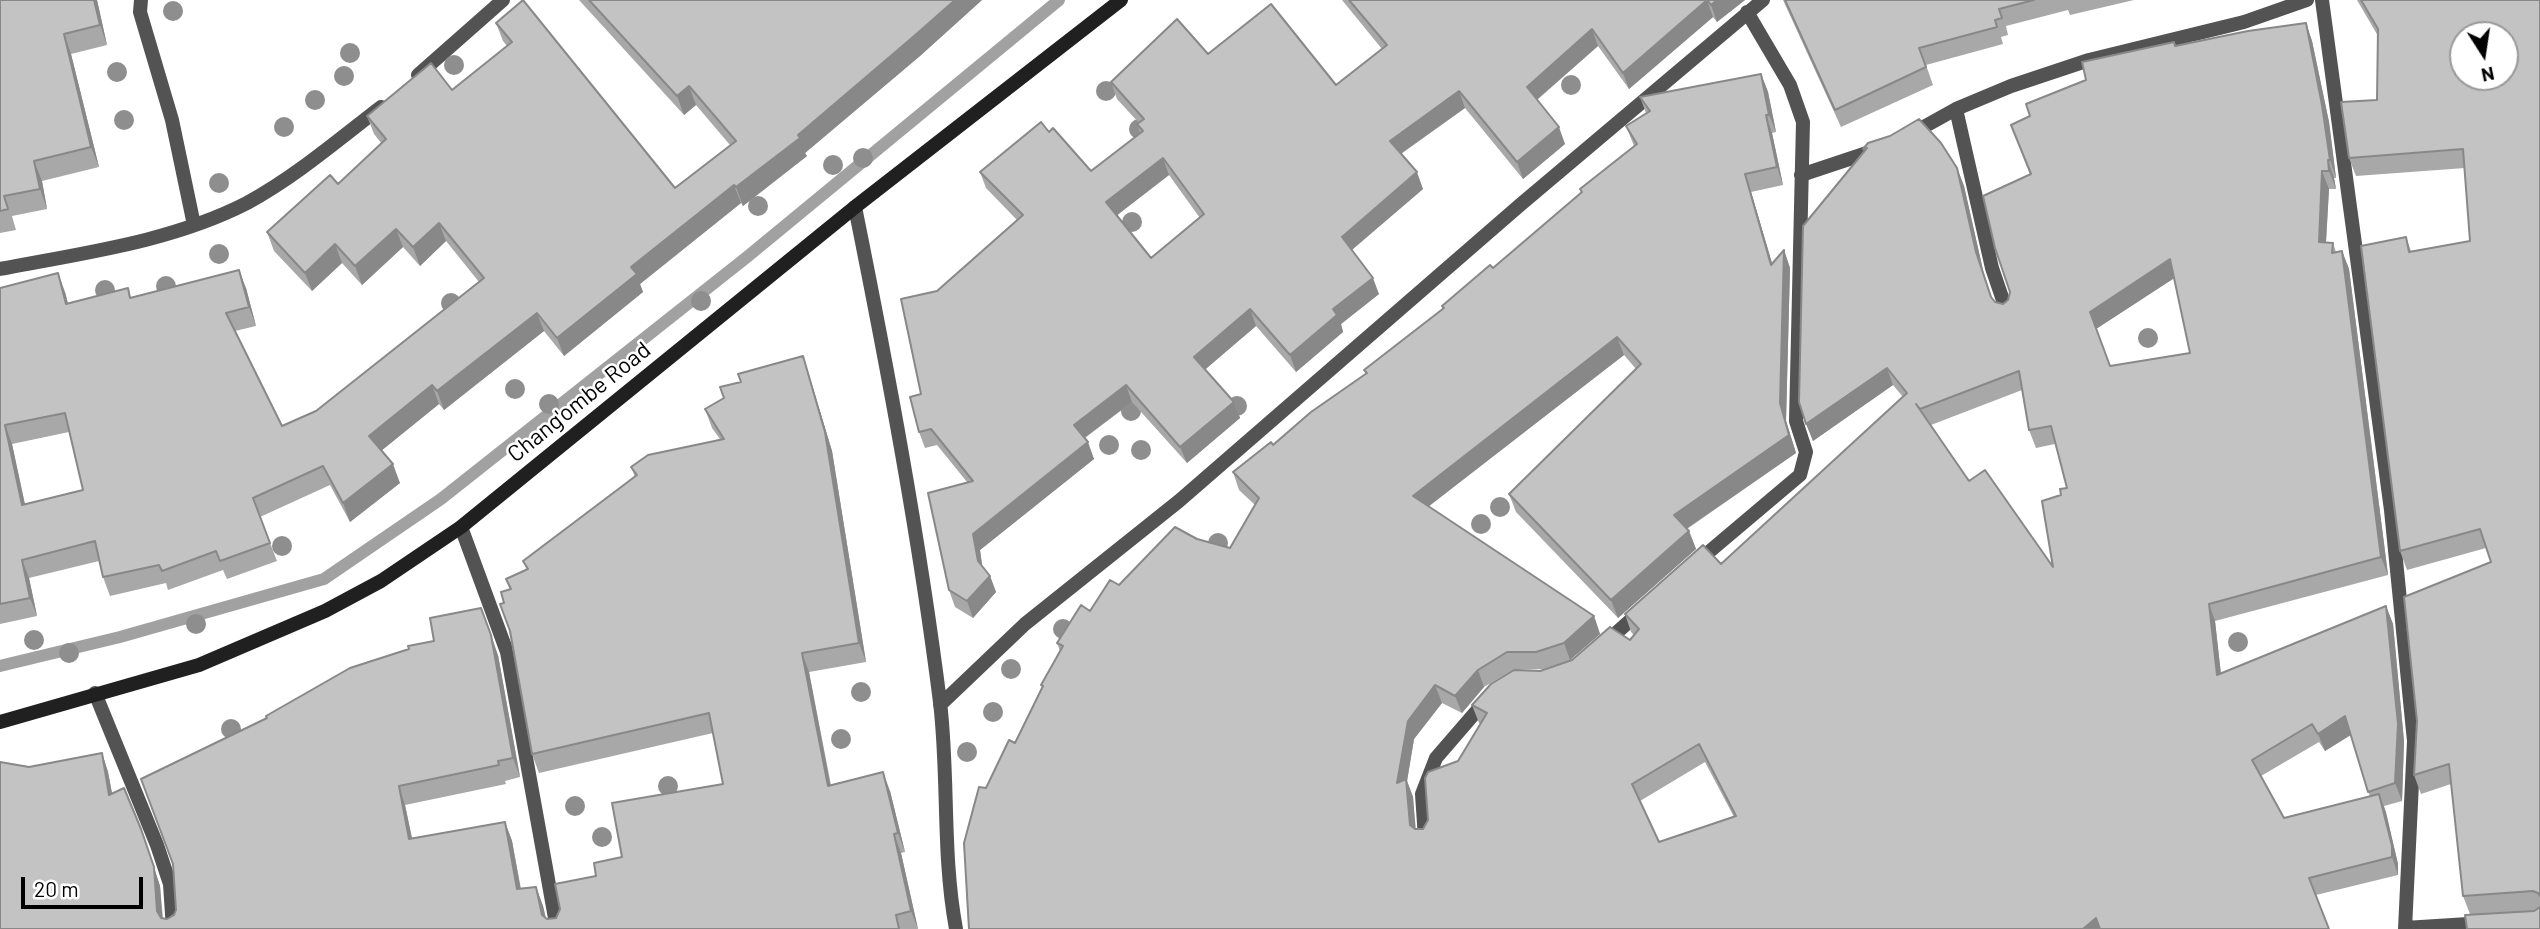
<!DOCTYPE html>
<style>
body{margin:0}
#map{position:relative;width:2540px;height:929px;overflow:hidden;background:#fff;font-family:Barlow,sans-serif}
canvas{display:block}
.north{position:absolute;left:2449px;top:21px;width:70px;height:70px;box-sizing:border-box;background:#fff;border:2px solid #999;border-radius:50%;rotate:168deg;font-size:19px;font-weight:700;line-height:28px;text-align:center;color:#000}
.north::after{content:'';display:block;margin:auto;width:24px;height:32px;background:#000;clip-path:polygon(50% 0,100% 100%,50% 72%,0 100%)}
.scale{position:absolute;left:21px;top:877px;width:122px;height:32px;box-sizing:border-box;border:4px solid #000;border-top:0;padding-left:9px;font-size:21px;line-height:24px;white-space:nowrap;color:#000;-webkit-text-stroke:5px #fff;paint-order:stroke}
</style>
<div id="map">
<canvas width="2540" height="929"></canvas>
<div class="north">N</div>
<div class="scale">20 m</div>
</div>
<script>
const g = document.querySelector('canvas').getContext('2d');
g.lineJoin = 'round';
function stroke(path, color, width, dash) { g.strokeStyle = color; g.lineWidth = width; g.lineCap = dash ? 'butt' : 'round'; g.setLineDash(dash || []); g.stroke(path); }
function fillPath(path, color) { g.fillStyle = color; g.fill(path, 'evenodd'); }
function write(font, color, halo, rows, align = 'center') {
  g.font = font + ' Barlow,sans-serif'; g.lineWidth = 5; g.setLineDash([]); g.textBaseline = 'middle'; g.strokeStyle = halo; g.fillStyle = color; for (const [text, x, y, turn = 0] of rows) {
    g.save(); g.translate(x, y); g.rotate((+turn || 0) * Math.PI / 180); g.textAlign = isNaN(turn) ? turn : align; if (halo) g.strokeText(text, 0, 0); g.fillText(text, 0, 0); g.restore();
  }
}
const stream = new Path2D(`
 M 0,666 L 120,637 L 324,579 L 441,499 L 747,257 L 1059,0`);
const street = new Path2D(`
 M 141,0 L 140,12 L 172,120 L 194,225
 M 2322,0 L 2391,510 L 2414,741 L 2405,929
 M 418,75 L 503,0
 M 1956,109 L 1992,268 L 2007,312
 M 1911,134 L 1956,109 L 2011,86 L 2089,60 L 2244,22 L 2307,0
 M 1801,175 L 1876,150
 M 855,207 C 888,371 919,536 940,702 C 949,778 942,854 956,929
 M 0,269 C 82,253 171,242 247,203 C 295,177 338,140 381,107
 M 461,527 L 507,652 L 557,929
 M 1697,562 L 1800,475 L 1806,452 L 1796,421 L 1803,122 L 1790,85 L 1747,12
 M 1605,643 L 1642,610
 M 95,693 L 157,845 L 170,884 L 173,929
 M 940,705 L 1025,624 L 1179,501 L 1520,205 L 1763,0
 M 1425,838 L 1422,794 L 1436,758 L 1487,699
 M 2405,928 L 2484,923`);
const secondary = new Path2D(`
 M 0,722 L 199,665 L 325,611 L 381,581 L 461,527 L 855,207 L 1121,0`);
const trees = [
 [173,11],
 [350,53],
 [454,65],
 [117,72],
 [344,76],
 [1571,85],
 [1106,91],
 [315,100],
 [124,120],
 [284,127],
 [1139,129],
 [863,158],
 [833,165],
 [219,183],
 [758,206],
 [1132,222],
 [219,254],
 [166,286],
 [105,290],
 [701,301],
 [451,303],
 [2148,338],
 [515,389],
 [549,404],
 [1237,406],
 [1131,411],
 [1109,445],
 [1141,450],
 [1500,507],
 [1481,524],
 [1218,543],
 [282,546],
 [196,624],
 [1063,629],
 [34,640],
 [2238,642],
 [69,653],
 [1011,669],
 [861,692],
 [993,712],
 [231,729],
 [841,739],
 [967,752],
 [668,786],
 [575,806],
 [602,837]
];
const wall = new Path2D(`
 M 0,0 L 97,0 L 107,45 L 71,54 L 99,167 L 42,181 L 47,209 L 12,216 L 16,230 L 0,233 Z
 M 579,0 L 982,0 L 920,56 L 805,153 L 807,156 L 743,206 L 741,203 L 640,284 L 643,292 L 564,356 L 544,331 L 444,410 L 439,404 L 381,451 L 400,483 L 350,522 L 330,485 L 260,517 L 277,561 L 227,579 L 223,570 L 168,590 L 166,583 L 110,596 L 103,577 L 99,561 L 29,578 L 37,616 L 0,624 L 0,288 L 65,292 L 68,304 L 128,288 L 131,298 L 246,288 L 256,326 L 235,331 L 282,426 L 316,411 L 479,282 L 446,241 L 420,266 L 403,247 L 362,285 L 342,263 L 312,291 L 274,251 L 267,232 L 338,184 L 382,144 L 374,134 L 367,116 L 452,90 L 507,46 L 503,41 L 496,23 L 675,188 L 730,145 L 696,105 L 684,115 ZM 69,432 L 83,490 L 25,504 L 12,444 Z
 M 1342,0 L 1745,0 L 1717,22 L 1713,17 L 1629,89 L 1598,46 L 1537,100 L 1565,144 L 1523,179 L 1465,108 L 1401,154 L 1423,189 L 1352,250 L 1379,294 L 1341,324 L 1343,332 L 1296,372 L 1256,326 L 1205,369 L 1234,402 L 1240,418 L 1187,463 L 1132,402 L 1085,438 L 1094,459 L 980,550 L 982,566 L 990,576 L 996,592 L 973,618 L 955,607 L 949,590 L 967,482 L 937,445 L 925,448 L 919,432 L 921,394 L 937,291 L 1017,220 L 986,188 L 980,172 L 1049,132 L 1091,171 L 1140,133 L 1137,124 L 1139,123 L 1117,99 L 1111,82 L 1208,54 L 1336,85 L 1382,49 ZM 1169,175 L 1200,218 L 1151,258 L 1116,216 Z
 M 1783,0 L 2134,0 L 2070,15 L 2068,10 L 2006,26 L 2008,35 L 2001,37 L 2003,44 L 1926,65 L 1933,85 L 1841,127 Z
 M 2357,0 L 2540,0 L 2540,929 L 2470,914 L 2463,896 L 2451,784 L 2421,794 L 2414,775 L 2491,562 L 2486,548 L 2407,570 L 2400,551 L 2406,237 L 2411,251 L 2470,241 L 2465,168 L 2356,176 L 2349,158 L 2377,100 L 2378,36 Z
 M 2306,23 L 2312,41 L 2329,122 L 2336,178 L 2334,178 L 2336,189 L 2329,189 L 2326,242 L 2333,243 L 2336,252 L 2342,251 L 2349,269 L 2388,575 L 2215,621 L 2221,674 L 2386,606 L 2393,624 L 2404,741 L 2402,801 L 2384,806 L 2398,864 L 2398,875 L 2316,895 L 2329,929 L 969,929 L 964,843 L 979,787 L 986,788 L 1009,740 L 1015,743 L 1042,688 L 1041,685 L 1060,651 L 1057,643 L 1081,605 L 1090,611 L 1110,580 L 1119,585 L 1175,527 L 1197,539 L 1230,548 L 1255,505 L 1239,490 L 1233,472 L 1271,442 L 1273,445 L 1311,412 L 1366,374 L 1364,370 L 1443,309 L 1442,306 L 1490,265 L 1493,268 L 1582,192 L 1580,189 L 1634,146 L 1626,126 L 1646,113 L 1640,97 L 1761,74 L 1768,92 L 1776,132 L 1772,133 L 1783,185 L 1751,192 L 1772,264 L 1784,250 L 1790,268 L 1786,421 L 1796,453 L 1687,529 L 1689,531 L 1696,549 L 1618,618 L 1516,512 L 1509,494 L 1636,369 L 1624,355 L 1428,506 L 1594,616 L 1600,634 L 1570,660 L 1543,669 L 1513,670 L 1484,687 L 1462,713 L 1442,703 L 1414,739 L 1407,781 L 1413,797 L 1415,829 L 1423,829 L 1428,820 L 1425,778 L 1428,772 L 1458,761 L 1481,724 L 1479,723 L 1472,705 L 1491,684 L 1514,670 L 1540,671 L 1572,660 L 1610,627 L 1630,640 L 1634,635 L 1631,632 L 1625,614 L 1703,545 L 1721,564 L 1903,397 L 1893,385 L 1813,441 L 1799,402 L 1803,226 L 1864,151 L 1863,149 L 1868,143 L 1890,136 L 1919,119 L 1941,143 L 1957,168 L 1964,186 L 1983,270 L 1992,298 L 1995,302 L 2003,304 L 2008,300 L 2010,292 L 1995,248 L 1983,196 L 2030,174 L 2011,125 L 2030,116 L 2026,104 L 2086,80 L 2082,62 L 2174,42 L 2176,46 L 2248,31 ZM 2174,278 L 2190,353 L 2110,366 L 2096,329 ZM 2022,390 L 2029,430 L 2036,448 L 2055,444 L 2067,488 L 2060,489 L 2061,495 L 2042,501 L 2053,567 L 1985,470 L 1969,481 L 1931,425 ZM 2351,735 L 2370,797 L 2284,818 L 2261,776 L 2319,742 L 2325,751 ZM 1705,762 L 1734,817 L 1659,842 L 1640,801 Z
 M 809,375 L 832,451 L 866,662 L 809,672 L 831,785 L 890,791 L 905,852 L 901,853 L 918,929 L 0,929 L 29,767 L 102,753 L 108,772 L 112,794 L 148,848 L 160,886 L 163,918 L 167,919 L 498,655 L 520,777 L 505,781 L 506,784 L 405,805 L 412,838 L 505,822 L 512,841 L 521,889 L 536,887 L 543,906 L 546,918 L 547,919 L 556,918 L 596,876 L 723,784 L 713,733 L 539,773 L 532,754 L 504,603 L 510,590 L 506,579 L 527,570 L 523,561 L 635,477 L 631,467 L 720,439 L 712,428 L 705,409 Z`);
const shadedWall = new Path2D(`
 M 94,0 L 97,0 L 107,45 L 100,25 Z
 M 955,0 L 982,0 L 920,56 L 805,153 L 807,156 L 743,206 L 736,187 Z
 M 1707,0 L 1713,17 L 1629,89 L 1623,73 Z
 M 1717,0 L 1745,0 L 1717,22 L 1711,5 Z
 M 2306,23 L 2312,41 L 2329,122 L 2336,178 L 2330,160 Z
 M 1592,29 L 1598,46 L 1533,103 L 1527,87 Z
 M 64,34 L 71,54 L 99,167 L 91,147 Z
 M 1761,74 L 1768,92 L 1776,132 L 1769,115 Z
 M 689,86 L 696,105 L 684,115 L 677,96 Z
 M 1459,91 L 1465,108 L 1396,157 L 1390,141 Z
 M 1766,115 L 1772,133 L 1783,185 L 1777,167 Z
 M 1559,127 L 1565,144 L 1523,179 L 1517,162 Z
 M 1163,158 L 1169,175 L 1112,219 L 1106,202 Z
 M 2328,160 L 2334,178 L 2336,189 L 2329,171 Z
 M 34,161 L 42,181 L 47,209 L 40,189 Z
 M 1957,168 L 1964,186 L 1983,270 L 1976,252 Z
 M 2322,171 L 2329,189 L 2325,259 L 2319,242 Z
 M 1417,172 L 1423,189 L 1348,253 L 1342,237 Z
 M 1745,174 L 1751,192 L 1778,283 L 1771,265 Z
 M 734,185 L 741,203 L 640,284 L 643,292 L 564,356 L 557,338 L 631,267 Z
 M 439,223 L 446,241 L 420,266 L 413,247 Z
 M 396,229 L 403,247 L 362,285 L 355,266 Z
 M 335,244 L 342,263 L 312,291 L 305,273 Z
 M 1784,250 L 1790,268 L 1786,421 L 1796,453 L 1680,533 L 1674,515 L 1780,403 Z
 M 2342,251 L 2349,269 L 2388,575 L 2381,557 Z
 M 2170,259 L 2176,277 L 2096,329 L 2090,312 Z
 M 239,270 L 246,288 L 256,326 L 249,307 Z
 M 58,273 L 65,292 L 73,323 L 66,304 Z
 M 1373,278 L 1379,294 L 1341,324 L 1343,332 L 1296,372 L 1290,355 L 1333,309 Z
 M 1250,309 L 1256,326 L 1200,374 L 1194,357 Z
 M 537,313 L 544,331 L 444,410 L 437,391 Z
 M 1617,337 L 1624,355 L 1419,514 L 1413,496 Z
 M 803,356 L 809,375 L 832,451 L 866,662 L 859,643 Z
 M 1887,368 L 1893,385 L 1813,441 L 1806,424 Z
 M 432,385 L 439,404 L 376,455 L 369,436 Z
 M 1126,385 L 1132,402 L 1080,441 L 1074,425 Z
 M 1234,402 L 1240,418 L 1187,463 L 1180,447 Z
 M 5,425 L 12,444 L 29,524 L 22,505 Z
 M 1088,442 L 1094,459 L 980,550 L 984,578 L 978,561 L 973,534 Z
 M 393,464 L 400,483 L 350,522 L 343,503 Z
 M 1689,531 L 1696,549 L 1618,618 L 1611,600 Z
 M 22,560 L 29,578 L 37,616 L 30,598 Z
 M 990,576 L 996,592 L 973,618 L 967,601 Z
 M 2209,604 L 2215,621 L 2223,693 L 2217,675 Z
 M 2386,606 L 2393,624 L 2404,741 L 2402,801 L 2395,783 Z
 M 1594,616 L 1600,634 L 1570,660 L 1564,643 Z
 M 491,635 L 498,655 L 520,777 L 513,758 Z
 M 802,653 L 809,672 L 834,805 L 828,786 Z
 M 1478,670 L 1484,687 L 1462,713 L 1455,696 Z
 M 1435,685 L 1442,703 L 1414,739 L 1407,781 L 1413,797 L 1417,843 L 1397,783 L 1408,721 Z
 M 2345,716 L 2352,734 L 2325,751 L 2318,734 Z
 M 102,753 L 108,772 L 116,814 L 109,795 Z
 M 883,772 L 890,791 L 905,852 L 898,833 Z
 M 399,786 L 405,805 L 416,858 L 409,839 Z
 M 2379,794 L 2386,812 L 2398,864 L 2398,875 L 2392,857 Z
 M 505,822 L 512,841 L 524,908 L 517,889 Z
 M 141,829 L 160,886 L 163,929 L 157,911 Z
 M 894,834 L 901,853 L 918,929 L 911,911 Z
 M 536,887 L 543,906 L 548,929 L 542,915 Z
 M 2096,918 L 2100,929 L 2083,929 Z`);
const building = new Path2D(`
 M 0,0 L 94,0 L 100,25 L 64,34 L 91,147 L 34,161 L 40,189 L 4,196 L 8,209 L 0,211 Z
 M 523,0 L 675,188 L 736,141 L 689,86 L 677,96 L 589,0 L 955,0 L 913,37 L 798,135 L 800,138 L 736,187 L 734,185 L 631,267 L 637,274 L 557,338 L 537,313 L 437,391 L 432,385 L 369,436 L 393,464 L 343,503 L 323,466 L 253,498 L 270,543 L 220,561 L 216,551 L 162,571 L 159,565 L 103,577 L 95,541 L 22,560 L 30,598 L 0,604 L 0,288 L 58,273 L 66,304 L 128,288 L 130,298 L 239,270 L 249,307 L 226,313 L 282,426 L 316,411 L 484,278 L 439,223 L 413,247 L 396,229 L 355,266 L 335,244 L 305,273 L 267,232 L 330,175 L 338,184 L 386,139 L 367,116 L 431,63 L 452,90 L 512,42 L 496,23 ZM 65,413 L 83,490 L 22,505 L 5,425 Z
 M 1349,0 L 1707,0 L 1623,73 L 1592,29 L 1527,87 L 1559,127 L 1517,162 L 1459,91 L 1390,141 L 1417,172 L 1342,237 L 1373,278 L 1333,309 L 1337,315 L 1290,355 L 1250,309 L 1194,357 L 1234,402 L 1180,447 L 1126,385 L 1074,425 L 1088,442 L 973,534 L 978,561 L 990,576 L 967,601 L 949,590 L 928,493 L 973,481 L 931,429 L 919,432 L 910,397 L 921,394 L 901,299 L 937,291 L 1023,215 L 980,172 L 1041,122 L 1049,132 L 1053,128 L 1091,171 L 1143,131 L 1137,124 L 1144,119 L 1111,82 L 1177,19 L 1208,54 L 1271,4 L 1336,85 L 1387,45 ZM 1163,158 L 1204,214 L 1151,258 L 1106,202 Z
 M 1707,0 L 1717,0 L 1711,5 Z
 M 1785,0 L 2034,0 L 1999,9 L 2002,18 L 1995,20 L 1997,27 L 1919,48 L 1926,67 L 1835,110 Z
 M 2361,0 L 2540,0 L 2540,896 L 2538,893 L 2533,891 L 2463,896 L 2449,764 L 2414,775 L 2417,721 L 2404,597 L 2491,562 L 2480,529 L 2400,551 L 2361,246 L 2406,237 L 2409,252 L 2470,241 L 2463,149 L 2349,158 L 2341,102 L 2377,100 L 2378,29 ZM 2463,35 L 2505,35 L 2505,77 L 2463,77 Z
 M 2306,23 L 2322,105 L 2330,160 L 2328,160 L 2329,171 L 2322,171 L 2319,242 L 2333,243 L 2332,253 L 2342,251 L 2381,557 L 2209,604 L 2217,675 L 2386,606 L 2398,724 L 2395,783 L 2368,792 L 2345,716 L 2318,734 L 2312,724 L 2252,760 L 2284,818 L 2379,794 L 2392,846 L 2392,857 L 2309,878 L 2329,929 L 2100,929 L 2096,918 L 2083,929 L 969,929 L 964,843 L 979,787 L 986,788 L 1009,740 L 1015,743 L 1043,686 L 1041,685 L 1063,646 L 1057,643 L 1081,605 L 1090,611 L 1110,580 L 1119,585 L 1175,527 L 1197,539 L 1230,548 L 1259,498 L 1233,472 L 1271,442 L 1273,445 L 1311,412 L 1367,373 L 1364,370 L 1444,308 L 1442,306 L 1490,265 L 1493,268 L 1582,192 L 1580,189 L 1637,144 L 1626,126 L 1650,111 L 1640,97 L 1761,74 L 1769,115 L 1766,115 L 1777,167 L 1745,174 L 1771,265 L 1784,250 L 1780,403 L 1789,435 L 1674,515 L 1689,531 L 1611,600 L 1509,494 L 1641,364 L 1617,337 L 1413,496 L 1594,616 L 1564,643 L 1536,652 L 1507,652 L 1478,670 L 1455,696 L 1435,685 L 1408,721 L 1397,783 L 1406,779 L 1410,825 L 1415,829 L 1423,829 L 1428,820 L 1425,778 L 1428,772 L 1458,761 L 1487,713 L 1472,705 L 1491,684 L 1514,670 L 1540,671 L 1572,660 L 1610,627 L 1630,640 L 1639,629 L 1625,614 L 1703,545 L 1721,564 L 1907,393 L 1887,368 L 1806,424 L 1799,402 L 1803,226 L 1867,148 L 1863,149 L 1868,143 L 1890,136 L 1919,119 L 1941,143 L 1957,168 L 1976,252 L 1991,297 L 1995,302 L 2003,304 L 2008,300 L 2010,292 L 1995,248 L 1983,196 L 2031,174 L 2011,125 L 2030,116 L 2026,104 L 2086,80 L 2082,62 L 2174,42 L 2175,46 L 2248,31 ZM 2170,259 L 2190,353 L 2110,366 L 2090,312 ZM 2019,371 L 2029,430 L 2051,426 L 2067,488 L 2060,489 L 2061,495 L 2042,501 L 2053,567 L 1985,470 L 1969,481 L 1916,404 L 1920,409 ZM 1699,744 L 1736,816 L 1659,842 L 1632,784 Z
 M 803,356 L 825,432 L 859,643 L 802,653 L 828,786 L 883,772 L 898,833 L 894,834 L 911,911 L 896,915 L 899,929 L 0,929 L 0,762 L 29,767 L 102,753 L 109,795 L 124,788 L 141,829 L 154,867 L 157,911 L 161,918 L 167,919 L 174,915 L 176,910 L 173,864 L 141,779 L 267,718 L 266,716 L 350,668 L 409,649 L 408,646 L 434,641 L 430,618 L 481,608 L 491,635 L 513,758 L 498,761 L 499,765 L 399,786 L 409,839 L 505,822 L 517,889 L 536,887 L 542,915 L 547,919 L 556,918 L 560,909 L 555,884 L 596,876 L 594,863 L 622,857 L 612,803 L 723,784 L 709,713 L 532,754 L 510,631 L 500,604 L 504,603 L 501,592 L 511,589 L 506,579 L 528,569 L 523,561 L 637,475 L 631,467 L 648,455 L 724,439 L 705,409 L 724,398 L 720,387 L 741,382 L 738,374 Z
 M 2540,907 L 2540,929 L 2467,929 L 2465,915 L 2534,911 Z`);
const streetNames = [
 ["Chang'ombe Road",579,402,-39]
];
stroke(stream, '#a1a1a1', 12);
stroke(street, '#535353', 14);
stroke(secondary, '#202020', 14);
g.fillStyle = '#8e8e8e';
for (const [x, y] of trees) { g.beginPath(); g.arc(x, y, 10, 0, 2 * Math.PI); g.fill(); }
fillPath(wall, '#a8a8a8');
fillPath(shadedWall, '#888');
fillPath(building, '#c3c3c3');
stroke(building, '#888', 2);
write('23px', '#000', '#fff', streetNames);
</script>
